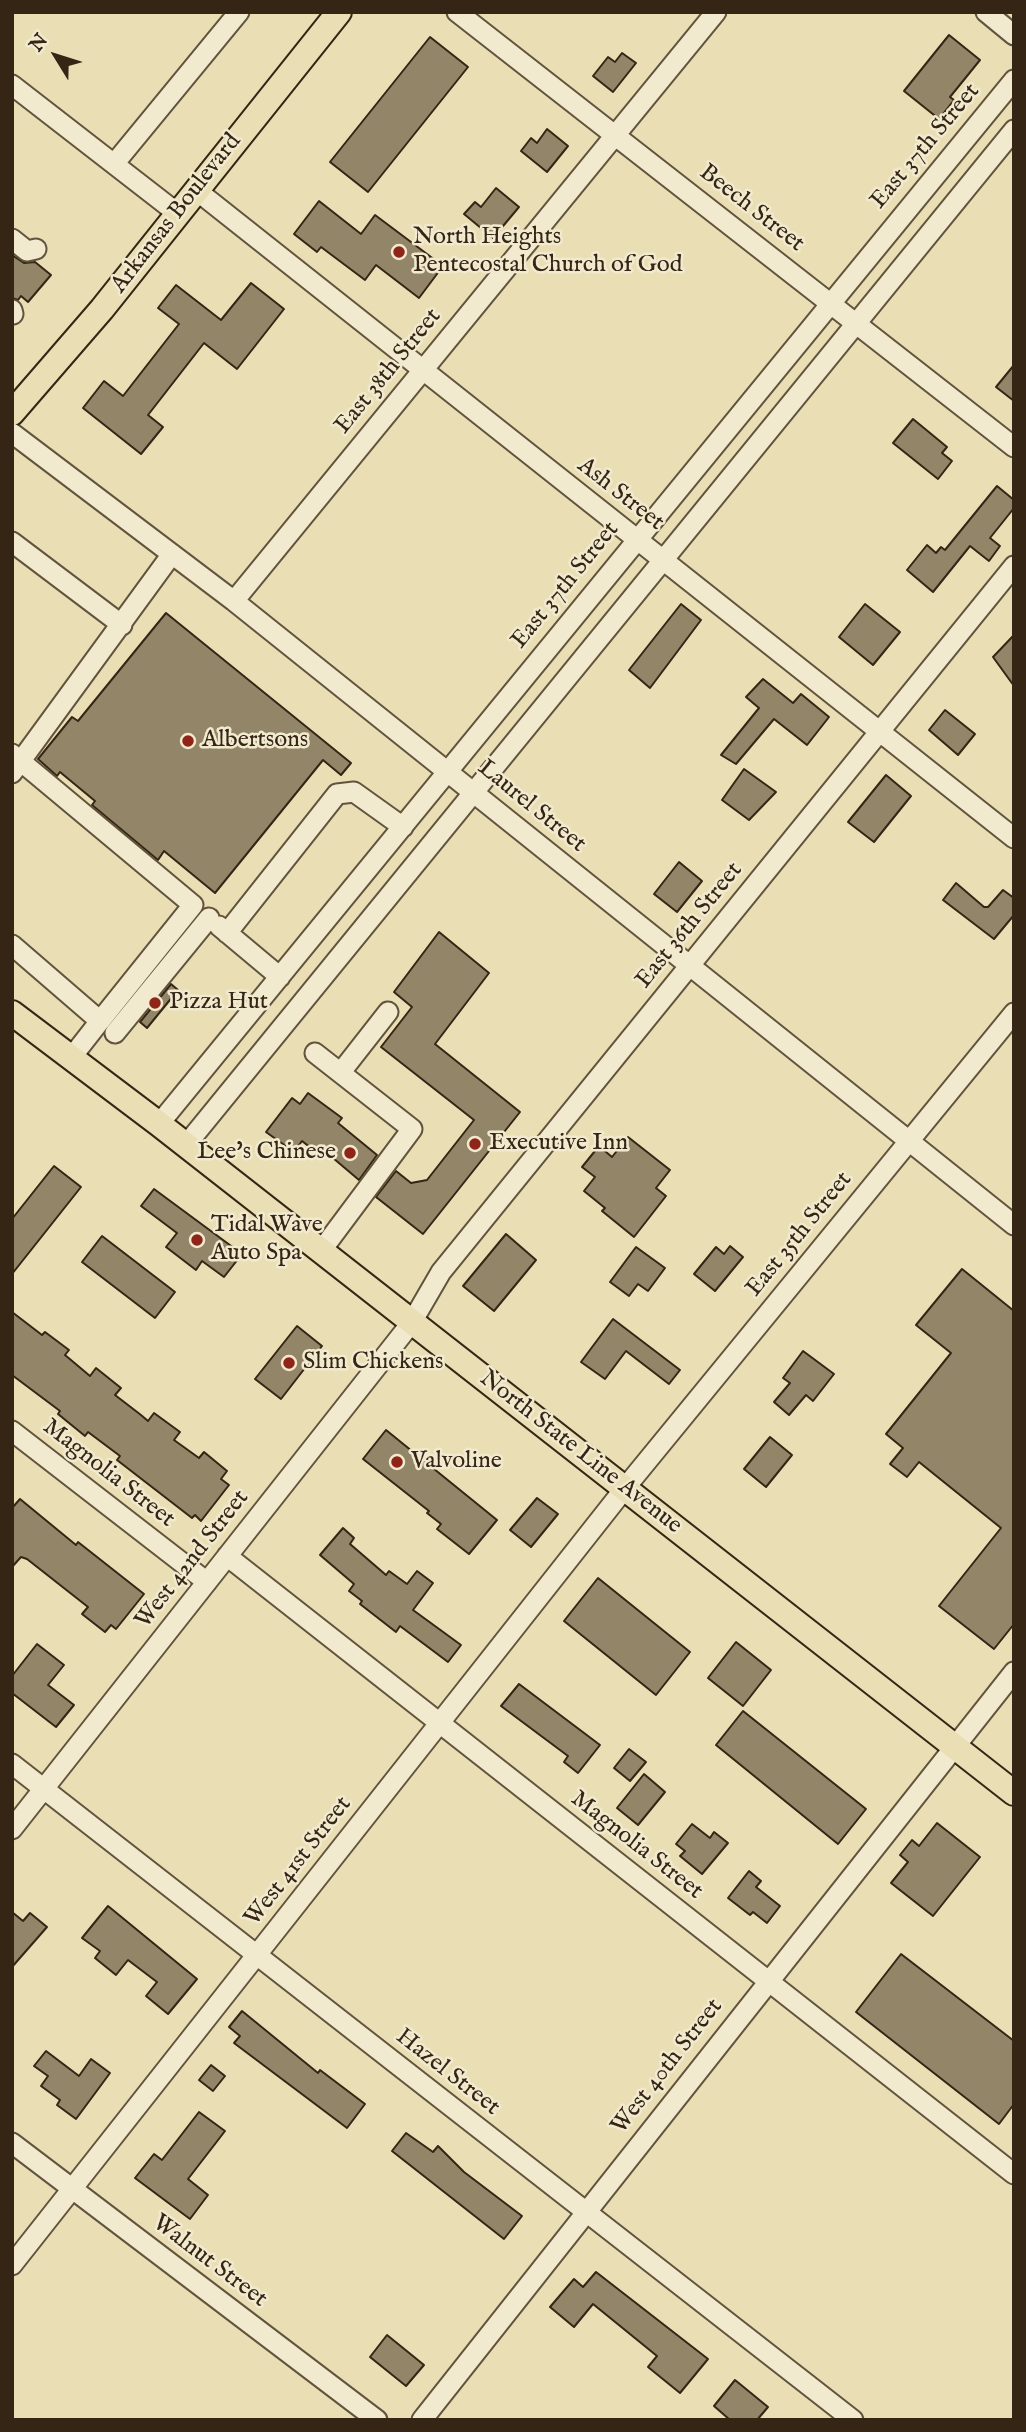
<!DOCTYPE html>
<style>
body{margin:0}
#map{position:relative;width:1026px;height:2432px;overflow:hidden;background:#eadeb5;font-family:"IM FELL English",serif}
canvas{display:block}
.frame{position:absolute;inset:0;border:14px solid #342515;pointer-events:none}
.north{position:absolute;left:21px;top:21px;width:70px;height:70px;-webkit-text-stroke:5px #f1eacf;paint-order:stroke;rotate:308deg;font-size:19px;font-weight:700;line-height:28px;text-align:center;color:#342515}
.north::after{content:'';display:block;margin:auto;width:24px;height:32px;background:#342515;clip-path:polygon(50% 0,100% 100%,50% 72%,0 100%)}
</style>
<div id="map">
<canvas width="1026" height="2432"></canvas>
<div class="frame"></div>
<div class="north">N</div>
</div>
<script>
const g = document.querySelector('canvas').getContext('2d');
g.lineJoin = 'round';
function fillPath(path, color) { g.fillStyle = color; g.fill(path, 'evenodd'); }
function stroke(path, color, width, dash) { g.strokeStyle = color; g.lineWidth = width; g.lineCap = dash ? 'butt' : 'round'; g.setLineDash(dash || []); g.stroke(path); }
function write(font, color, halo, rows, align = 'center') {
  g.font = font + ' "IM FELL English",serif'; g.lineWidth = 5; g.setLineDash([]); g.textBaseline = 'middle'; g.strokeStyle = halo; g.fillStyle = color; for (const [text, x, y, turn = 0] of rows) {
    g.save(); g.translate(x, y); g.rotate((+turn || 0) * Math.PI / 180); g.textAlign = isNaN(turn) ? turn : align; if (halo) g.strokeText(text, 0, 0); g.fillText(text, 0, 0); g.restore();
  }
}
const building = new Path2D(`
 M 949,35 L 980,60 L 950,97 L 954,100 L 939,119 L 904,91 Z
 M 430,37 L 468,67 L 368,192 L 330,162 Z
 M 622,53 L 636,63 L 613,92 L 593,76 L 608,57 L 615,62 Z
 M 547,129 L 568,146 L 547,172 L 521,151 L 531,138 L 537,143 Z
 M 496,188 L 519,207 L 493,238 L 464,214 L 475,202 L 481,207 Z
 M 319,201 L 361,234 L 375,215 L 443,266 L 419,298 L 376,265 L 365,280 L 321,247 L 317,252 L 294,234 Z
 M 12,255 L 24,263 L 35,262 L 51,275 L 28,302 L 21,296 L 18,300 L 12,298 Z
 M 251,283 L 284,309 L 237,369 L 204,343 L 148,415 L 163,427 L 141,454 L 83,408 L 104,381 L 123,396 L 179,324 L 158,308 L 176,285 L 221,320 Z
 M 1014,365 L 1014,401 L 996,387 Z
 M 913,419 L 947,447 L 942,453 L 952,461 L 938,479 L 893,443 Z
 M 997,486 L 1014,500 L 1014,508 L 990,538 L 1000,546 L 989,561 L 970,546 L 933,592 L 907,570 L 927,545 L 936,553 L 941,547 L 945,550 Z
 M 681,604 L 701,620 L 650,688 L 629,670 Z
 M 865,604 L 900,632 L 873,665 L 839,637 Z
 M 166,613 L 351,763 L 341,775 L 323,760 L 215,893 L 164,851 L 158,860 L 92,805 L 95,801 L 60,772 L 57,776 L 38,759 L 72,717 L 78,721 Z
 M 1014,635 L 1014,686 L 993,657 Z
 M 763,679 L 793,703 L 801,694 L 829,717 L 807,745 L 774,719 L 736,764 L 721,755 L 759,708 L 746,697 Z
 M 945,710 L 975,734 L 958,755 L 929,730 Z
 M 744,769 L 776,792 L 749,820 L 722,800 Z
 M 886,775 L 911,796 L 874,842 L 848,822 Z
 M 679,862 L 702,881 L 677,912 L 654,894 Z
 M 956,883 L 984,907 L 988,907 L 1003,890 L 1014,898 L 1014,915 L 994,939 L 943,900 Z
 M 439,932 L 489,973 L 435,1044 L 520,1112 L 423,1234 L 376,1197 L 396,1171 L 411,1183 L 427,1180 L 474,1120 L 381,1047 L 412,1007 L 394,992 Z
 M 171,984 L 178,990 L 147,1028 L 140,1022 Z
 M 308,1093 L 342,1118 L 338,1123 L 377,1155 L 359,1180 L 320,1147 L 316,1152 L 302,1141 L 294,1152 L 266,1132 L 292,1098 L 300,1104 Z
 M 628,1137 L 670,1170 L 656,1188 L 666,1196 L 634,1237 L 602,1211 L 605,1208 L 584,1191 L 595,1177 L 582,1167 L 599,1146 L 612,1157 Z
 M 54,1166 L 81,1187 L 12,1274 L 12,1219 Z
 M 154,1189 L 242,1254 L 224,1277 L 202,1261 L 196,1270 L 166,1247 L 177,1233 L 141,1206 Z
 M 506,1234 L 536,1260 L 494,1311 L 463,1286 Z
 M 102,1236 L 175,1292 L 155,1318 L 82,1262 Z
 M 730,1246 L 743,1257 L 715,1291 L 694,1274 L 716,1247 L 724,1254 Z
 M 636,1247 L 665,1268 L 648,1291 L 638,1284 L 629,1296 L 610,1282 Z
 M 962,1269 L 1014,1311 L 1014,1624 L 994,1649 L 939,1606 L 1001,1528 L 919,1462 L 907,1477 L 890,1464 L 903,1448 L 886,1434 L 951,1353 L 916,1325 Z
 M 12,1312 L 42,1335 L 45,1332 L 69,1350 L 65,1355 L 90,1376 L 96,1368 L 121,1388 L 115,1395 L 141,1415 L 148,1421 L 154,1413 L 180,1432 L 174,1440 L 199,1458 L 204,1452 L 227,1471 L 221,1479 L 229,1485 L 201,1521 L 195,1515 L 192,1518 L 117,1460 L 120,1456 L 88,1432 L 85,1436 L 58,1414 L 60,1411 L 12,1375 Z
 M 613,1319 L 680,1370 L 669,1384 L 626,1351 L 605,1379 L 581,1362 Z
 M 297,1326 L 322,1346 L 281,1399 L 255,1379 Z
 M 803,1351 L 834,1374 L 813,1401 L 806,1395 L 789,1415 L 774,1402 L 790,1383 L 783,1378 Z
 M 386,1430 L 497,1520 L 469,1554 L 437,1529 L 441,1524 L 427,1513 L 429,1511 L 363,1459 Z
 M 770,1437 L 792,1455 L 766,1487 L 744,1469 Z
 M 537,1498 L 558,1514 L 531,1547 L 510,1530 Z
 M 20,1499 L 76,1545 L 78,1542 L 144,1594 L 116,1629 L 111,1625 L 105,1632 L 82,1614 L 88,1607 L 27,1559 L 21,1557 L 12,1567 L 12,1508 Z
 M 343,1528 L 354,1538 L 350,1544 L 386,1575 L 389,1571 L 407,1584 L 417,1571 L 433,1583 L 413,1610 L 461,1645 L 448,1662 L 400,1626 L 396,1632 L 360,1604 L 362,1601 L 349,1591 L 354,1584 L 320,1555 Z
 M 598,1578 L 690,1652 L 656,1695 L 564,1621 Z
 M 736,1642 L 771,1670 L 743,1706 L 708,1678 Z
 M 37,1644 L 64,1665 L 48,1685 L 74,1705 L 56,1727 L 12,1693 L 12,1676 Z
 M 519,1684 L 600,1745 L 578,1773 L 564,1762 L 568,1756 L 501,1706 Z
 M 743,1711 L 866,1809 L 838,1844 L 716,1745 Z
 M 629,1749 L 646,1762 L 630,1781 L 614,1768 Z
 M 644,1774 L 665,1792 L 638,1825 L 617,1808 Z
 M 937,1823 L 980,1857 L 933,1916 L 891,1883 L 908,1862 L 900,1855 L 912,1840 L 919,1846 Z
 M 692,1824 L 710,1838 L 714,1832 L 728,1843 L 702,1874 L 680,1856 L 685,1851 L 676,1844 Z
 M 749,1871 L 761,1881 L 756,1887 L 780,1906 L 767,1923 L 753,1912 L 750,1915 L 728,1898 Z
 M 108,1906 L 197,1979 L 168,2014 L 146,1996 L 157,1982 L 128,1960 L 116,1975 L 95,1958 L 100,1951 L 82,1938 Z
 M 12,1912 L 23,1921 L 30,1913 L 47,1927 L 12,1967 Z
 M 901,1954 L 1014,2041 L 1014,2104 L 999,2124 L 856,2012 Z
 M 242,2011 L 318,2073 L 320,2070 L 365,2104 L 347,2128 L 234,2043 L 240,2036 L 229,2027 Z
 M 46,2051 L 79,2076 L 91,2059 L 110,2073 L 76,2119 L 57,2105 L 60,2100 L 41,2086 L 48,2076 L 34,2066 Z
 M 211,2065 L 225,2076 L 213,2091 L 199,2080 Z
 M 199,2112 L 225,2131 L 188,2179 L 208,2195 L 190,2219 L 135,2178 L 154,2154 L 162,2160 Z
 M 406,2133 L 433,2152 L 438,2146 L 464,2172 L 522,2216 L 504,2239 L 392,2151 Z
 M 596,2272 L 708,2359 L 680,2393 L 648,2367 L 657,2356 L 593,2304 L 574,2327 L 550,2307 L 574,2279 L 583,2287 Z
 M 387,2335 L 424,2365 L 406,2386 L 370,2357 Z
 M 735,2380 L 768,2407 L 757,2420 L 730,2420 L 714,2406 Z`);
const minor = new Path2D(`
 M 457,12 L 1014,447
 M 986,12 L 1014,35
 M 12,85 L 177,213
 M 114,164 L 239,12
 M 196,190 L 1014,838
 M 12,239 L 27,251 L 36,249
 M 12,310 L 13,314
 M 12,433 L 234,601 L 1014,1225
 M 12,542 L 122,625
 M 234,601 L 716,12
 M 12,754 L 193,905 L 100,1021 L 12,945
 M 12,773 L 172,554
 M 219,926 L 280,977
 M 227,933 L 337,794 L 354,792 L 403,827
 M 115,1033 L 209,918
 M 315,1053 L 412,1129 L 321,1251
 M 71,1058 L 100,1021
 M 341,1072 L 388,1012
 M 159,1124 L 1014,80
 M 186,1145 L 1014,130
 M 12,1431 L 207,1582
 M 227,1556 L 1014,2174
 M 12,1764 L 853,2420
 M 12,1829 L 412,1322 L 441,1272 L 1014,566
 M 12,2143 L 377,2420
 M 12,2265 L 625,1488 L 1014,1013
 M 422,2420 L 1014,1672`);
const major = new Path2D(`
 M 12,413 L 102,309 L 339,12
 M 12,1013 L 159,1124 L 1014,1793`);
const markers = [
 [399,252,7,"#8f2418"],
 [188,741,7,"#8f2418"],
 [155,1003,7,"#8f2418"],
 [475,1144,7,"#8f2418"],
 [350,1153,7,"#8f2418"],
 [197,1240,7,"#8f2418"],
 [289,1363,7,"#8f2418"],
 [397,1462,7,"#8f2418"]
];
const streetNames = [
 ["East 37th Street",926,147,-50],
 ["Beech Street",751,209,38],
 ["Arkansas Boulevard",177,214,-52],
 ["East 38th Street",389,372,-51],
 ["Ash Street",620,495,38],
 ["East 37th Street",566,586,-51],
 ["Laurel Street",531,807,39],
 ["East 36th Street",690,926,-51],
 ["East 35th Street",800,1235,-51],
 ["North State Line Avenue",580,1453,38],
 ["Magnolia Street",108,1474,38],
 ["West 42nd Street",193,1560,-52],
 ["Magnolia Street",636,1846,38],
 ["West 41st Street",299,1862,-52],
 ["West 40th Street",668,2067,-52],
 ["Hazel Street",447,2073,38],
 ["Walnut Street",209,2262,37]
];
const poiNames = [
 ["North Heights",413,238],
 ["Pentecostal Church of God",413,266],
 ["Albertsons",202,741],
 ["Pizza Hut",169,1003],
 ["Executive Inn",489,1144],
 ["Lee's Chinese",336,1153,"right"],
 ["Tidal Wave",211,1226],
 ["Auto Spa",211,1254],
 ["Slim Chickens",303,1363],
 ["Valvoline",411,1462]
];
fillPath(building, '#938568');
stroke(building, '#342515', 2);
stroke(minor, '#62533d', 23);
stroke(major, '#342515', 28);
stroke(minor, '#f1eacf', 19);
stroke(major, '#eadeb5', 24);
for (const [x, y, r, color] of markers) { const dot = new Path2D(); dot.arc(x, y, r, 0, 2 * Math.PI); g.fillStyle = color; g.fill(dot); stroke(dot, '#f1eacf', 2.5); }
write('24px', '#342515', '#f1eacf', streetNames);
write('24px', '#342515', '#f1eacf', poiNames, 'left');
</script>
